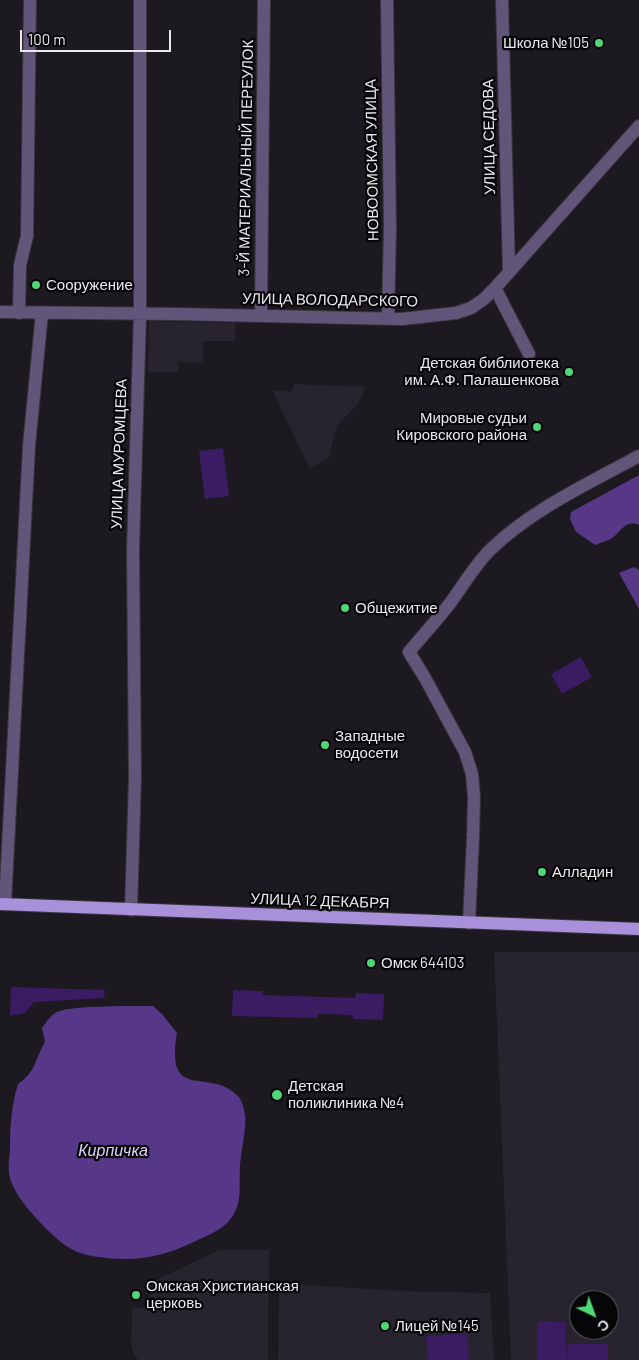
<!DOCTYPE html>
<meta charset="utf-8">
<style>
body{margin:0}
#map{position:relative;width:639px;height:1360px;overflow:hidden;background:#1c1921;font-family:Barlow,sans-serif}
canvas{display:block}
.north{position:absolute;left:569px;top:1290px;width:50px;height:50px;box-sizing:border-box;background:#060508;border:1px solid #616064;border-radius:50%;rotate:138deg;font-size:14px;font-weight:700;line-height:20px;text-align:center;color:#eae8ed}
.north::after{content:'';display:block;margin:auto;width:18px;height:22px;background:#4fd675;clip-path:polygon(50% 0,100% 100%,50% 72%,0 100%)}
.scale{position:absolute;left:20px;top:30px;width:151px;height:22px;box-sizing:border-box;border:2px solid #eae8ed;border-top:0;padding-left:6px;font-size:15px;line-height:18px;white-space:nowrap;color:#eae8ed;-webkit-text-stroke:4px #060508;paint-order:stroke}
</style>
<div id="map">
<canvas width="639" height="1360"></canvas>
<div class="north">С</div>
<div class="scale">100 m</div>
</div>
<script>
const g = document.querySelector('canvas').getContext('2d');
g.lineJoin = 'round';
function fillPath(path, color) { g.fillStyle = color; g.fill(path, 'evenodd'); }
function stroke(path, color, width, dash) { g.strokeStyle = color; g.lineWidth = width; g.lineCap = dash ? 'butt' : 'round'; g.setLineDash(dash || []); g.stroke(path); }
function write(font, color, halo, rows, align = 'center') {
  g.font = font + ' Barlow,sans-serif'; g.lineWidth = 4.5; g.setLineDash([]); g.textBaseline = 'middle'; g.strokeStyle = halo; g.fillStyle = color; for (const [text, x, y, turn = 0] of rows) {
    g.save(); g.translate(x, y); g.rotate((+turn || 0) * Math.PI / 180); g.textAlign = isNaN(turn) ? turn : align; if (halo) g.strokeText(text, 0, 0); g.fillText(text, 0, 0); g.restore();
  }
}
const built = new Path2D(`
 M 149,321 L 235,323 L 235,341 L 203,341 L 203,363 L 178,362 L 178,372 L 148,372 Z
 M 294,384 L 366,387 L 358,404 L 337,426 L 329,457 L 310,469 L 272,390 L 291,392 Z
 M 494,952 L 639,952 L 639,1360 L 511,1360 ZM 579,1300 L 609,1300 L 609,1330 L 579,1330 Z
 M 219,1250 L 269,1250 L 268,1360 L 138,1360 L 133,1352 L 131,1344 L 132,1308 L 149,1307 L 150,1283 Z
 M 288,1284 L 402,1291 L 490,1293 L 494,1360 L 278,1360 L 279,1292 Z`);
const green = new Path2D(`
 M 223,448 L 229,496 L 205,499 L 199,451 Z
 M 581,657 L 592,677 L 562,694 L 551,674 Z
 M 11,987 L 105,990 L 104,998 L 34,1002 L 25,1013 L 10,1016 Z
 M 233,990 L 263,991 L 263,995 L 355,998 L 356,993 L 384,994 L 383,1020 L 354,1019 L 353,1015 L 318,1014 L 317,1018 L 232,1016 Z
 M 542,1321 L 565,1322 L 567,1360 L 537,1360 L 537,1325 L 538,1322 Z
 M 467,1333 L 469,1360 L 428,1360 L 426,1336 Z
 M 568,1344 L 608,1344 L 608,1360 L 568,1360 Z`);
const forest = new Path2D(`
 M 639,475 L 639,525 C 625,519 621,532 611,539 C 606,541 600,543 595,545 L 576,532 L 570,519 L 571,512 Z
 M 634,567 L 639,570 L 639,609 L 619,573 Z`);
const water = new Path2D(`
 M 119,1006 L 153,1006 L 162,1014 L 177,1033 C 165,1104 209,1066 238,1096 C 242,1100 244,1109 245,1114 C 247,1126 241,1152 240,1166 C 239,1178 241,1192 238,1204 C 231,1226 217,1231 198,1240 C 167,1255 141,1262 106,1258 C 96,1257 83,1255 73,1250 C 61,1244 45,1228 36,1218 C 25,1206 12,1190 9,1174 C 8,1166 9,1158 10,1151 C 10,1128 11,1106 18,1084 C 36,1072 35,1059 45,1042 L 42,1028 C 46,1023 50,1016 55,1013 C 68,1006 104,1007 119,1006 Z`);
const minor = new Path2D(`
 M 387,0 L 390,227 L 388,319
 M 502,0 L 509,272
 M 495,288 L 529,354
 M 0,312 L 176,314 L 402,319 L 456,313 L 471,308 L 484,299 L 495,288 L 639,126
 M 19,313 L 20,265 L 27,236 L 30,0
 M 261,316 L 264,0
 M 5,904 L 29,446 L 42,313
 M 131,910 L 135,778 L 133,550 L 140,314 L 140,0
 M 469,923 L 473,838 L 474,797 L 472,774 L 465,752 L 425,678 L 409,652 C 423,635 438,619 451,602 C 464,584 475,565 490,550 C 531,510 589,483 639,456`);
const major = new Path2D(`
 M 0,904 L 639,929`);
const markers = [
 [599,43,5,"#4fd675"],
 [36,285,5,"#4fd675"],
 [569,372,5,"#4fd675"],
 [537,427,5,"#4fd675"],
 [345,608,5,"#4fd675"],
 [325,745,5,"#4fd675"],
 [542,872,5,"#4fd675"],
 [371,963,5,"#4fd675"],
 [277,1095,6,"#4fd675"],
 [136,1295,5,"#4fd675"],
 [385,1326,5,"#4fd675"]
];
const poiNames = [
 ["Школа №105",589,43,"right"],
 ["Сооружение",46,285],
 ["Детская библиотека",559,363,"right"],
 ["им. А.Ф. Палашенкова",559,380,"right"],
 ["Мировые судьи",527,418,"right"],
 ["Кировского района",527,435,"right"],
 ["Общежитие",355,608],
 ["Западные",335,736],
 ["водосети",335,753],
 ["Алладин",552,872],
 ["Омск 644103",381,963],
 ["Детская",288,1086],
 ["поликлиника №4",288,1103],
 ["Омская Христианская",146,1286],
 ["церковь",146,1303],
 ["Лицей №145",395,1326]
];
const streetNames = [
 ["УЛИЦА СЕДОВА",489,137,-91],
 ["3-Й МАТЕРИАЛЬНЫЙ ПЕРЕУЛОК",246,158,-89],
 ["НОВООМСКАЯ УЛИЦА",372,160,-91],
 ["УЛИЦА ВОЛОДАРСКОГО",330,300,1],
 ["УЛИЦА МУРОМЦЕВА",119,454,-88],
 ["УЛИЦА 12 ДЕКАБРЯ",320,901,2]
];
const waterNames = [
 ["Кирпичка",113,1151]
];
fillPath(built, '#27232f');
fillPath(green, '#3b1c63');
fillPath(forest, '#573786');
fillPath(water, '#573787');
stroke(minor, '#39363e', 14);
stroke(major, '#39363e', 14);
stroke(minor, '#615579', 12);
stroke(major, '#a990da', 12);
for (const [x, y, r, color] of markers) { const dot = new Path2D(); dot.arc(x, y, r, 0, 2 * Math.PI); g.fillStyle = color; g.fill(dot); stroke(dot, '#060508', 2); }
write('15px', '#eae8ed', '#060508', poiNames, 'left');
write('15px', '#eae8ed', '#060508', streetNames);
write('italic 16px', '#dfd1fe', '#060508', waterNames);
</script>
